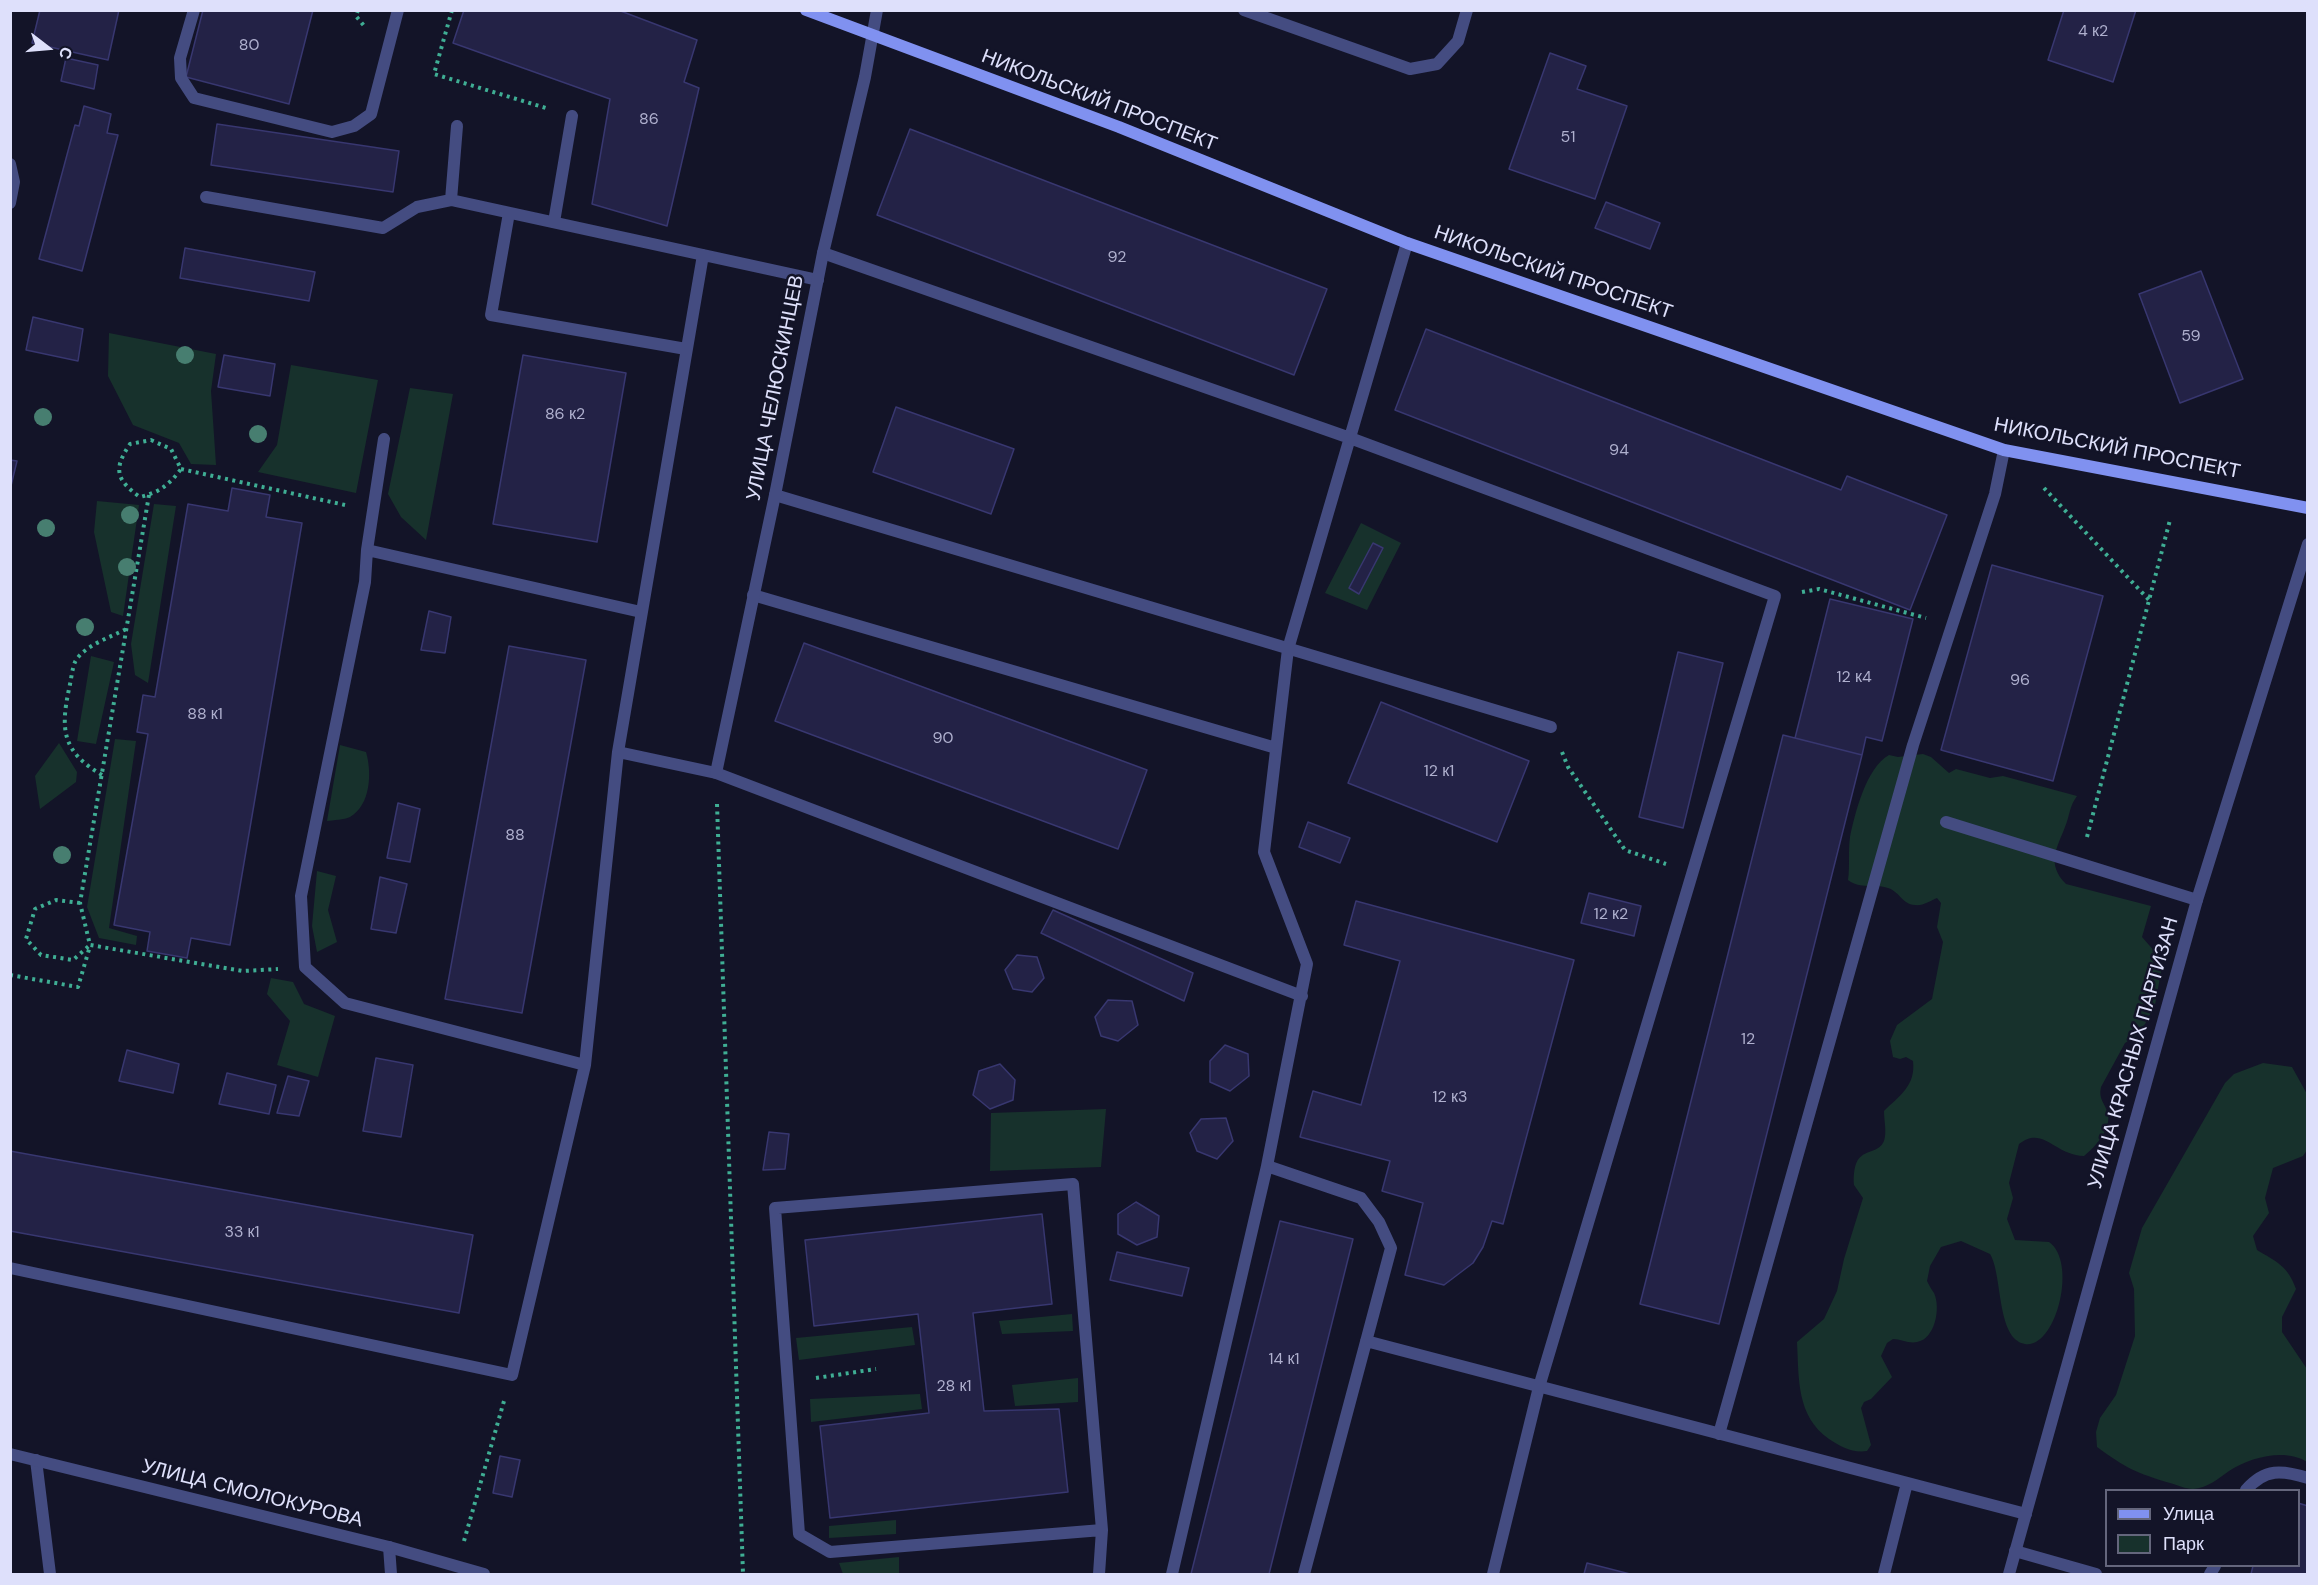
<!DOCTYPE html>
<meta charset="utf-8">
<style>
body{margin:0}
#map{position:relative;width:2318px;height:1585px;overflow:hidden;background:#131428;font-family:"DM Sans",sans-serif}
canvas{display:block}
.frame{position:absolute;inset:0;border:12px solid #dee0fb;pointer-events:none}
.legend{position:absolute;left:2105px;top:1489px;width:195px;height:78px;box-sizing:border-box;background:#131428;border:2px solid #64667c;margin:0;padding:8px 10px;list-style:none;font-size:18px;color:#dee0fb}
.legend li{display:flex;align-items:center;gap:12px;height:30px}
.legend b{width:30px;border:2px solid #64667c}
.north{position:absolute;left:18px;top:18px;width:60px;height:60px;-webkit-text-stroke:4px #131428;paint-order:stroke;rotate:106deg;font-size:16px;font-weight:700;line-height:24px;text-align:center;color:#dee0fb}
.north::after{content:'';display:block;margin:auto;width:21px;height:27px;background:#dee0fb;clip-path:polygon(50% 0,100% 100%,50% 72%,0 100%)}
</style>
<div id="map">
<canvas width="2318" height="1585"></canvas>
<div class="frame"></div>
<ul class="legend">
<li><b style="height:8px;background:#8091f0"></b>Улица</li>
<li><b style="height:16px;background:#17312c"></b>Парк</li>
</ul>
<div class="north">С</div>
</div>
<script>
const g = document.querySelector('canvas').getContext('2d');
g.lineJoin = 'round';
function fillPath(path, color) { g.fillStyle = color; g.fill(path, 'evenodd'); }
function stroke(path, color, width, dash) { g.strokeStyle = color; g.lineWidth = width; g.lineCap = dash ? 'butt' : 'round'; g.setLineDash(dash || []); g.stroke(path); }
function write(font, color, halo, rows, align = 'center') {
  g.font = font + ' "DM Sans",sans-serif'; g.lineWidth = 5; g.setLineDash([]); g.textBaseline = 'middle'; g.strokeStyle = halo; g.fillStyle = color; for (const [text, x, y, turn = 0] of rows) {
    g.save(); g.translate(x, y); g.rotate((+turn || 0) * Math.PI / 180); g.textAlign = isNaN(turn) ? turn : align; if (halo) g.strokeText(text, 0, 0); g.fillText(text, 0, 0); g.restore();
  }
}
const green = new Path2D(`
 M 109,333 L 216,354 L 211,391 L 216,465 L 191,464 L 179,443 L 133,425 L 108,376 Z
 M 291,365 L 378,380 L 356,493 L 258,472 L 277,445 Z
 M 410,388 L 453,394 L 426,540 L 401,517 L 388,494 Z
 M 97,501 L 139,505 L 123,616 L 111,612 L 94,532 Z
 M 154,504 L 176,506 L 148,683 L 135,675 L 131,644 Z
 M 1361,523 L 1401,543 L 1367,610 L 1325,593 Z
 M 91,656 L 114,662 L 96,744 L 77,741 Z
 M 115,739 L 136,741 L 109,928 L 137,936 L 136,945 L 99,938 L 87,907 Z
 M 59,743 L 77,772 L 76,782 L 40,809 L 35,776 Z
 M 340,745 L 366,752 C 372,772 371,805 350,817 C 344,820 333,820 327,821 Z
 M 1923,754 L 1931,757 L 1949,773 L 1956,769 L 1990,778 L 2003,776 L 2077,796 C 2069,807 2070,815 2065,827 C 2057,848 2046,864 2066,884 L 2151,906 L 2142,937 L 2163,961 L 2155,1005 L 2145,1024 L 2136,1036 L 2125,1043 L 2101,1087 C 2098,1099 2105,1103 2108,1114 C 2111,1130 2095,1147 2084,1156 C 2054,1155 2043,1125 2019,1144 L 2009,1183 L 2013,1198 L 2007,1219 L 2015,1240 L 2049,1242 C 2078,1262 2056,1349 2025,1344 C 1996,1339 2003,1275 1990,1254 L 1961,1241 L 1941,1247 L 1930,1266 L 1927,1281 C 1929,1285 1931,1289 1934,1293 C 1941,1308 1935,1339 1917,1342 C 1909,1344 1901,1339 1893,1339 L 1887,1343 L 1881,1356 L 1892,1377 L 1871,1399 L 1864,1402 L 1861,1408 L 1871,1445 L 1867,1451 C 1852,1453 1841,1447 1829,1439 C 1796,1416 1799,1378 1797,1342 L 1824,1319 L 1837,1291 L 1844,1259 L 1863,1198 L 1854,1185 C 1852,1142 1876,1159 1884,1141 C 1887,1132 1884,1121 1884,1111 C 1899,1096 1916,1086 1913,1061 L 1906,1057 L 1900,1059 L 1893,1057 L 1890,1041 L 1897,1025 L 1932,999 L 1943,942 L 1937,927 L 1941,903 L 1937,898 C 1930,901 1923,906 1915,905 C 1902,904 1900,892 1888,888 C 1874,883 1861,890 1848,880 C 1850,866 1848,851 1850,837 C 1855,813 1866,768 1889,755 L 1898,757 Z
 M 317,871 L 336,876 L 328,910 L 337,942 L 317,952 L 312,926 Z
 M 271,978 L 293,982 L 304,1004 L 335,1016 L 318,1077 L 277,1065 L 290,1021 L 267,994 Z
 M 2263,1063 L 2292,1067 L 2307,1094 L 2307,1150 L 2303,1156 L 2273,1168 L 2265,1198 L 2269,1213 L 2253,1236 L 2257,1250 C 2277,1262 2288,1266 2296,1289 L 2282,1317 L 2282,1332 L 2307,1369 L 2307,1462 C 2286,1448 2250,1457 2229,1471 C 2218,1479 2207,1488 2193,1489 C 2186,1489 2177,1485 2170,1483 C 2136,1473 2126,1468 2097,1447 L 2096,1432 L 2100,1418 L 2116,1395 L 2135,1336 L 2134,1289 L 2129,1273 L 2142,1228 L 2225,1083 L 2234,1074 Z
 M 1106,1109 L 1101,1167 L 990,1171 L 991,1113 Z
 M 1072,1314 L 1073,1331 L 1002,1334 L 999,1321 Z
 M 912,1327 L 915,1345 L 799,1360 L 796,1338 Z
 M 1078,1378 L 1078,1402 L 1015,1406 L 1012,1385 Z
 M 920,1394 L 922,1409 L 811,1422 L 810,1399 Z
 M 896,1520 L 896,1534 L 829,1538 L 829,1526 Z
 M 899,1557 L 899,1574 L 843,1574 L 839,1563 Z`);
const building = new Path2D(`
 M 40,10 L 119,10 L 108,60 L 32,43 Z
 M 203,10 L 313,10 L 289,104 L 186,77 Z
 M 464,10 L 618,10 L 697,40 L 684,82 L 699,88 L 667,226 L 592,204 L 610,99 L 453,43 Z
 M 2064,10 L 2136,10 L 2113,82 L 2048,60 Z
 M 1550,53 L 1586,66 L 1577,89 L 1627,106 L 1595,199 L 1509,169 Z
 M 66,58 L 98,65 L 94,89 L 61,81 Z
 M 84,106 L 111,114 L 107,133 L 118,135 L 82,271 L 39,259 L 75,125 L 79,126 Z
 M 217,124 L 399,151 L 393,192 L 211,165 Z
 M 910,129 L 1327,289 L 1294,375 L 877,215 Z
 M 1606,202 L 1660,223 L 1650,249 L 1595,228 Z
 M 185,248 L 315,272 L 309,301 L 180,278 Z
 M 2201,271 L 2243,379 L 2180,403 L 2139,294 Z
 M 33,317 L 83,329 L 78,361 L 26,350 Z
 M 1426,329 L 1841,490 L 1847,476 L 1947,515 L 1910,610 L 1395,410 Z
 M 224,355 L 275,364 L 270,396 L 218,387 Z
 M 523,355 L 626,373 L 597,542 L 493,524 Z
 M 896,407 L 1014,449 L 991,514 L 873,472 Z
 M 10,460 L 17,461 L 10,490 Z
 M 232,488 L 270,495 L 266,517 L 302,523 L 230,945 L 191,938 L 187,958 L 147,951 L 150,932 L 114,925 L 148,734 L 137,732 L 143,695 L 155,697 L 188,504 L 228,511 Z
 M 1373,543 L 1383,548 L 1359,594 L 1349,588 Z
 M 1992,565 L 2103,596 L 2053,781 L 1941,750 Z
 M 1830,599 L 1913,619 L 1882,741 L 1866,737 L 1862,755 L 1795,738 Z
 M 429,611 L 451,617 L 445,653 L 421,650 Z
 M 804,643 L 1147,770 L 1118,849 L 775,721 Z
 M 509,646 L 586,660 L 522,1013 L 445,999 Z
 M 1678,652 L 1723,663 L 1683,828 L 1639,817 Z
 M 1381,702 L 1529,761 L 1497,842 L 1348,783 Z
 M 1783,735 L 1862,755 L 1719,1324 L 1640,1304 Z
 M 398,803 L 420,809 L 410,862 L 387,858 Z
 M 1308,822 L 1350,838 L 1340,863 L 1299,847 Z
 M 380,877 L 407,884 L 396,933 L 371,929 Z
 M 1589,893 L 1641,906 L 1634,936 L 1581,923 Z
 M 1356,901 L 1574,960 L 1503,1224 L 1492,1221 L 1483,1247 L 1473,1263 L 1444,1285 L 1405,1275 L 1423,1203 L 1382,1191 L 1390,1161 L 1300,1137 L 1313,1091 L 1361,1105 L 1400,961 L 1344,945 Z
 M 1053,910 L 1193,973 L 1184,1001 L 1041,933 Z
 M 1017,955 L 1037,957 L 1044,978 L 1032,992 L 1013,989 L 1005,970 Z
 M 1108,1000 L 1132,1001 L 1138,1025 L 1118,1041 L 1101,1036 L 1095,1017 Z
 M 1225,1045 L 1248,1054 L 1249,1076 L 1230,1091 L 1210,1082 L 1210,1061 Z
 M 127,1050 L 179,1064 L 173,1093 L 119,1081 Z
 M 376,1058 L 413,1065 L 401,1137 L 363,1131 Z
 M 1000,1064 L 1015,1080 L 1013,1100 L 990,1109 L 973,1095 L 979,1071 Z
 M 227,1073 L 276,1085 L 269,1114 L 219,1104 Z
 M 288,1076 L 309,1081 L 299,1116 L 277,1113 Z
 M 1226,1118 L 1233,1141 L 1217,1159 L 1197,1151 L 1190,1133 L 1201,1119 Z
 M 769,1132 L 789,1134 L 785,1169 L 763,1170 Z
 M 10,1151 L 473,1235 L 459,1313 L 10,1231 Z
 M 1136,1202 L 1159,1216 L 1157,1237 L 1137,1245 L 1118,1234 L 1118,1214 Z
 M 1042,1214 L 1052,1304 L 973,1313 L 984,1411 L 1059,1409 L 1068,1492 L 830,1518 L 820,1426 L 929,1413 L 918,1314 L 814,1326 L 805,1240 Z
 M 1280,1221 L 1353,1239 L 1269,1574 L 1191,1574 Z
 M 1117,1252 L 1189,1268 L 1182,1296 L 1110,1280 Z
 M 500,1456 L 520,1460 L 512,1497 L 493,1493 Z
 M 2298,1503 L 2308,1506 L 2308,1574 L 2251,1574 L 2253,1566 L 2298,1566 Z
 M 1587,1563 L 1630,1574 L 1584,1574 Z`);
const path = new Path2D(`
 M 358,10 L 356,16 L 365,27
 M 452,10 L 434,74 L 546,108
 M 151,440 L 171,449 L 181,469 C 169,485 160,492 140,497 C 116,480 113,469 130,444 Z
 M 181,469 L 345,505
 M 2044,488 L 2149,600
 M 149,495 L 80,903 L 90,945 L 243,971 L 278,969
 M 1802,592 L 1819,589 L 1926,618
 M 1562,752 L 1568,767 L 1625,850 L 1666,864
 M 102,775 C 63,752 60,731 69,689 C 71,681 72,669 75,662 C 83,646 111,637 126,629
 M 717,804 L 743,1574
 M 2087,837 L 2170,520
 M 80,903 L 56,900 L 35,909 L 26,939 L 41,955 L 73,960 L 90,945
 M 10,975 L 78,987 L 90,946
 M 816,1378 L 876,1369
 M 464,1541 L 504,1401`);
const lane = new Path2D(`
 M 194,10 L 180,58 L 181,78 L 194,98 L 332,132 L 354,126 L 371,114 L 398,10
 M 1244,10 L 1410,69 L 1437,64 L 1458,41 L 1467,10
 M 10,164 L 14,182 L 10,203
 M 206,197 L 383,228 L 417,207 L 451,200 L 818,280
 M 451,200 L 457,126
 M 509,213 L 491,315 L 686,349
 M 554,222 L 572,116
 M 823,253 L 1350,438 L 1775,596 L 1539,1387 L 1493,1574
 M 775,495 L 1551,727
 M 367,550 L 384,439
 M 753,595 L 1276,748
 M 618,752 L 716,773 L 1302,996
 M 1946,822 L 2197,900
 M 585,1065 L 345,1003 L 305,967 L 301,896 L 365,582 L 367,550 L 641,612
 M 10,1268 L 512,1375 L 585,1065 L 618,752 L 703,255
 M 1366,1341 L 2026,1514
 M 1719,1434 L 1913,745 L 1995,494 L 2004,450
 M 36,1460 L 50,1574
 M 2246,1490 C 2265,1468 2282,1470 2308,1478
 M 389,1547 L 391,1574
 M 2015,1551 L 2096,1574
 M 1099,1574 L 1102,1530 L 1073,1184 L 775,1208 L 799,1534 L 830,1552 L 1102,1530
 M 1172,1574 L 1267,1166
 M 1304,1574 L 1391,1248 L 1379,1222 L 1361,1198 L 1267,1166 L 1307,964 L 1264,852 L 1288,649 L 1407,243
 M 1884,1574 L 1907,1483
 M 2210,1574 L 2215,1566`);
const street = new Path2D(`
 M 716,773 L 775,495 L 823,253 L 865,77 L 877,10
 M 10,1454 L 389,1547 L 484,1574
 M 2009,1574 L 2197,900 L 2308,544`);
const secondary = new Path2D(`
 M 806,10 L 1119,127 L 1407,243 L 2004,450 L 2308,508`);
const trees = [
 [185,355],
 [43,417],
 [258,434],
 [130,515],
 [46,528],
 [127,567],
 [85,627],
 [62,855]
];
const numberNames = [
 ["4 к2",2093,32],
 ["80",249,46],
 ["86",649,120],
 ["51",1568,138],
 ["92",1117,258],
 ["59",2191,337],
 ["86 к2",565,415],
 ["94",1619,451],
 ["12 к4",1854,678],
 ["96",2020,681],
 ["88 к1",205,715],
 ["90",943,739],
 ["12 к1",1439,772],
 ["88",515,836],
 ["12 к2",1611,915],
 ["12",1748,1040],
 ["12 к3",1450,1098],
 ["33 к1",242,1233],
 ["14 к1",1284,1360],
 ["28 к1",954,1387]
];
const streetNames = [
 ["НИКОЛЬСКИЙ ПРОСПЕКТ",1099,101,21],
 ["НИКОЛЬСКИЙ ПРОСПЕКТ",1553,273,19],
 ["УЛИЦА ЧЕЛЮСКИНЦЕВ",776,388,-79],
 ["НИКОЛЬСКИЙ ПРОСПЕКТ",2117,449,11],
 ["УЛИЦА КРАСНЫХ ПАРТИЗАН",2134,1053,-74],
 ["УЛИЦА СМОЛОКУРОВА",252,1494,14]
];
fillPath(green, '#17312c');
fillPath(building, '#232246');
stroke(building, '#383770', 1.5);
stroke(path, '#3fae94', 4, [3, 4.5]);
stroke(lane, '#444c81', 12);
stroke(street, '#444c81', 12);
stroke(secondary, '#8091f0', 12);
g.fillStyle = '#477e70';
for (const [x, y] of trees) { g.beginPath(); g.arc(x, y, 9, 0, 2 * Math.PI); g.fill(); }
write('16px', '#afb0ce', null, numberNames);
write('20px', '#dee0fb', '#131428', streetNames);
</script>
